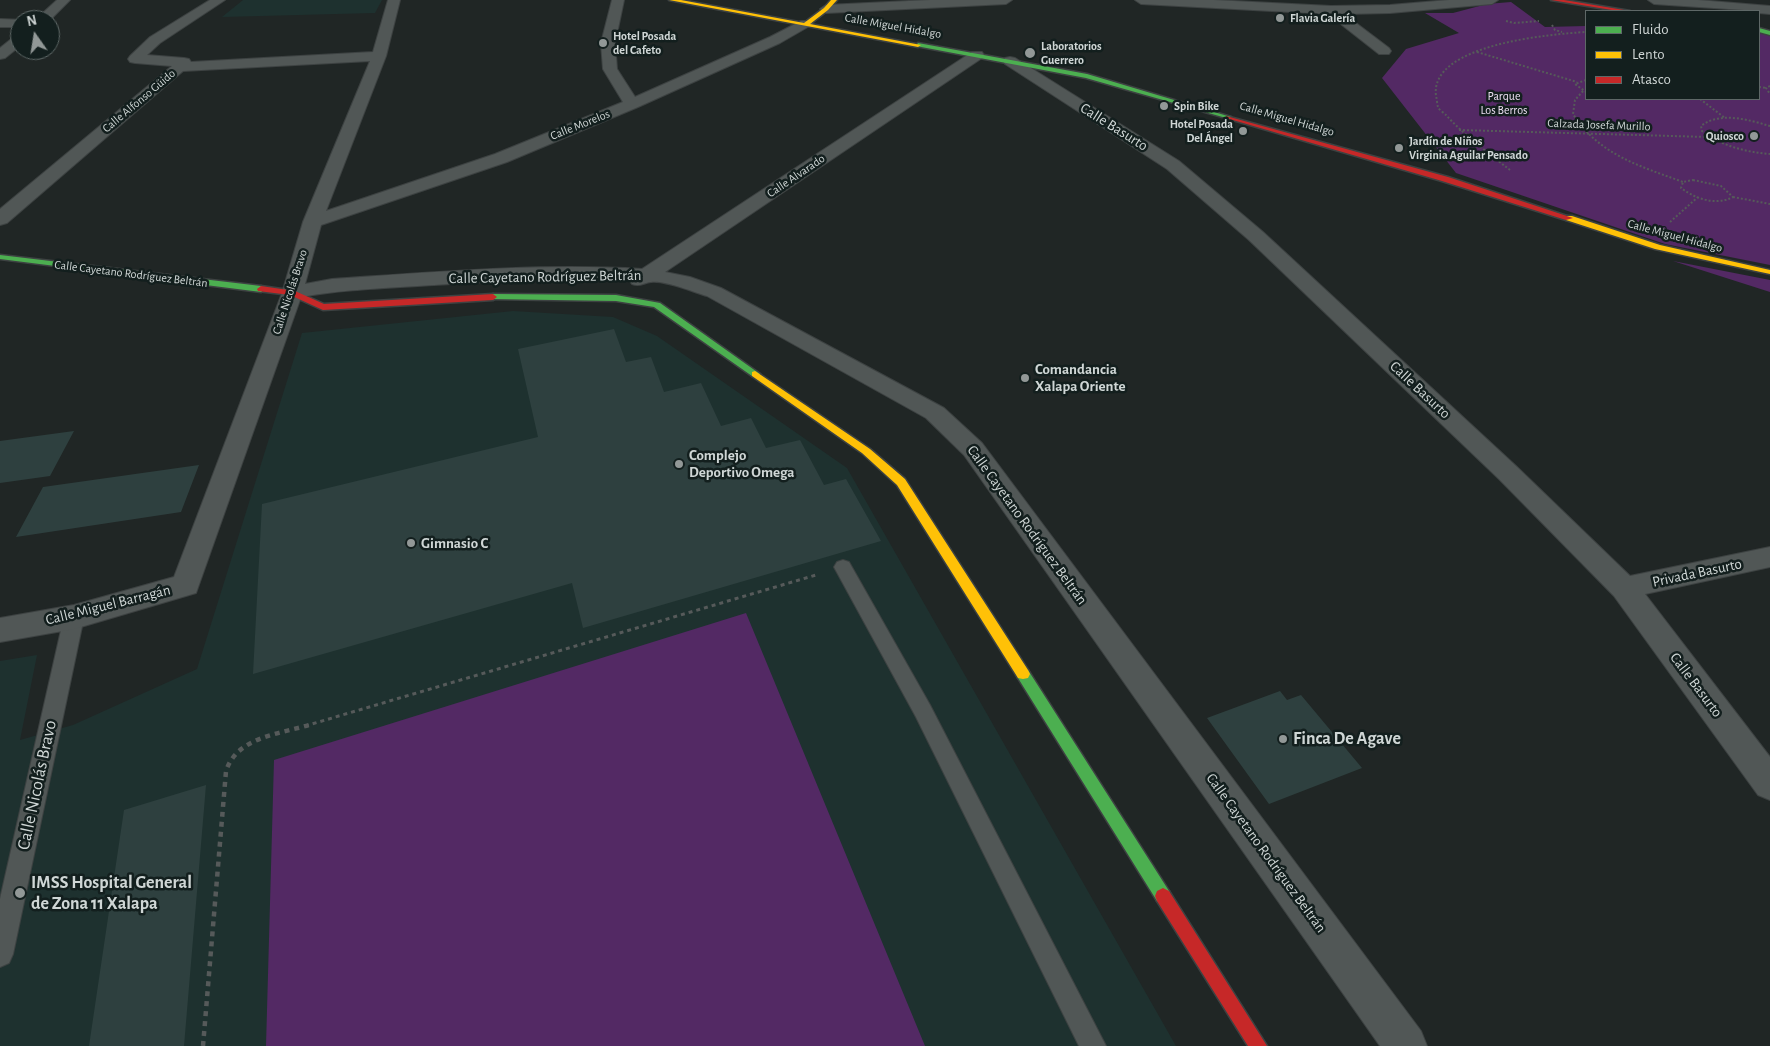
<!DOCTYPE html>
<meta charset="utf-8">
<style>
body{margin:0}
#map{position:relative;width:1770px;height:1046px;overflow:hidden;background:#202625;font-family:"Alegreya Sans",sans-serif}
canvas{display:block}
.legend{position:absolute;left:1585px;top:10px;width:175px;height:90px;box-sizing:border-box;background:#131f1e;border:1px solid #5e6867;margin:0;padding:6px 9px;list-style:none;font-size:15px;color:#cfd6d5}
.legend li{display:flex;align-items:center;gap:10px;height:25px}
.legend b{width:25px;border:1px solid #5e6867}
.north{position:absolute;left:10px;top:10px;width:50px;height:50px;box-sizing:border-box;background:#131f1e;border:1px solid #5e6867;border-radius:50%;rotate:347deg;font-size:14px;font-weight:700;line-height:20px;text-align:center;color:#cfd6d5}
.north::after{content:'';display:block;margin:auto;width:18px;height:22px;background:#929897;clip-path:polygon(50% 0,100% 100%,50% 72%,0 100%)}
</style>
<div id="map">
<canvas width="1770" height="1046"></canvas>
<ul class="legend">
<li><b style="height:6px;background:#4caf50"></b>Fluido</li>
<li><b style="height:6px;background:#ffc107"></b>Lento</li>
<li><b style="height:6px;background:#c62828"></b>Atasco</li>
</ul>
<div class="north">N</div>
</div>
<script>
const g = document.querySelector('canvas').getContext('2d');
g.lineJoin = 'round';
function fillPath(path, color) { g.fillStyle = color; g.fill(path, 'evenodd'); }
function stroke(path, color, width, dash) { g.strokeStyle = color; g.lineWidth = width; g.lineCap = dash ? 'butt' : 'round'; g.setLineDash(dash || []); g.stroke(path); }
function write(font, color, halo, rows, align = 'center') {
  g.font = font + ' "Alegreya Sans",sans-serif'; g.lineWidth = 5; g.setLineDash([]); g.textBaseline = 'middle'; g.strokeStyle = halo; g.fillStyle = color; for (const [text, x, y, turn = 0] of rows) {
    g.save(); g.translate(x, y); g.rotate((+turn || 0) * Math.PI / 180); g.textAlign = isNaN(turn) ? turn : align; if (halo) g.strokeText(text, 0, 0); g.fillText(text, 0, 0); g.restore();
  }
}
const built = new Path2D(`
 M 243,0 L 382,0 L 375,13 L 222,17 Z
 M 513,311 L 613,317 L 657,336 L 847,468 L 1176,1046 L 0,1046 L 0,661 L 37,655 L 20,740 L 73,725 L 197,669 L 302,333 Z`);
const green = new Path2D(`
 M 1511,2 L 1545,27 L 1586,26 L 1586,99 L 1759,99 L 1759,30 L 1770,33 L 1770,265 L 1665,244 L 1456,173 L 1382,78 L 1406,49 L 1459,33 L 1425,13 L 1453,13 L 1487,4 Z
 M 1673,261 L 1770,280 L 1770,292 Z
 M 746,613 L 925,1046 L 266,1046 L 274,760 Z`);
const building = new Path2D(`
 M 614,329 L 626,362 L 651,357 L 664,392 L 701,383 L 721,426 L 751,418 L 766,448 L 800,440 L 824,485 L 846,479 L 881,541 L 583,628 L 572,583 L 253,674 L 262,504 L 538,437 L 518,349 Z
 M 74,431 L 50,476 L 0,483 L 0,441 Z
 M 199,465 L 181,512 L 16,537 L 43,487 Z
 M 1280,691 L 1287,700 L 1301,695 L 1362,768 L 1269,804 L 1207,718 Z
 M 206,785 L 184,1046 L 89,1046 L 124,810 Z`);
const pathFar2 = new Path2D(`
 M 1506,21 L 1514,23 L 1539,21
 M 1552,25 L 1555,30 L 1562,32
 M 1477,52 L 1577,82
 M 1586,80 L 1575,84 L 1586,92
 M 1770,86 L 1766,88 L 1770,94
 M 1759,87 L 1766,88
 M 1583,91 L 1575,100 L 1573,114 C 1599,155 1640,166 1683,182
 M 1700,99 L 1725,118
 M 1770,126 C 1749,120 1720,111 1701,126 L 1702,131 C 1722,146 1745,152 1770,154
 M 1459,130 L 1708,137
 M 1510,170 C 1488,153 1465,136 1446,115 C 1444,113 1439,110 1438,107 C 1437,104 1437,99 1436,96 C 1429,44 1552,34 1586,32
 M 1693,180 L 1721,186 L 1733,197 C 1716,206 1696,199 1681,188 L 1683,182 Z
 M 1733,197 L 1770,204
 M 1670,222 L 1698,197`);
const pathFar1 = new Path2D(`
 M 305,726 L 816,575`);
const path = new Path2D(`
 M 203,1046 L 226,771 C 237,737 279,734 309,725`);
const lane = new Path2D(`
 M 843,560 L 849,562 L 930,705 L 1106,1046 L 1079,1046 L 916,717 L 834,567 L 837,562 Z
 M 74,610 L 81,612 L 84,617 L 13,954 L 9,963 L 0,967 L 0,899 L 64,617 L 67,612 Z`);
const street = new Path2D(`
 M 57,0 L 70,0 L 50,20 L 35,20 Z
 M 210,0 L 225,0 L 160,43 L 147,55 L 184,58 L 189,59 L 191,62 L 373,52 L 388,0 L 400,0 L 386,56 L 326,211 L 495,154 L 623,102 L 603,69 L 601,43 L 612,0 L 624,0 L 615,43 L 617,69 L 635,97 L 770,37 L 801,21 L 811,21 L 813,24 L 780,43 L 638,107 L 507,162 L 321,225 L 305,284 L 332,279 C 435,272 539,263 642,269 L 972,52 L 982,52 L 984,55 L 982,58 L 665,272 L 690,277 L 721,288 L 944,408 L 982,443 L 1421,1031 L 1427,1046 L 1380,1046 L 964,455 L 926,418 L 707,296 C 693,292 665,280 651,282 C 643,283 640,287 632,284 L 629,280 C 564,276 499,281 434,285 C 389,288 345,289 301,297 L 196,593 L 74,629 L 0,642 L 0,618 L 74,605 L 174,577 L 282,293 L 303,222 L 370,61 L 183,71 L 7,223 L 0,225 L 0,209 L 172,66 L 135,63 L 130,62 L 128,59 L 130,56 L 150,37 Z
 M 930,0 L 1012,0 L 1006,4 L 826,13 L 820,9 L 826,5 Z
 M 1135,0 L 1214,0 L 1331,6 L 1390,5 L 1449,0 L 1498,0 L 1492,4 L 1390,13 L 1344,14 L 1389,48 L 1391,51 L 1389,54 L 1379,54 L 1328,14 L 1141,4 Z
 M 1648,0 L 1698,0 L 1770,6 L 1770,14 L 1759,13 L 1759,11 L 1654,4 Z
 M 0,19 L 24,20 L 20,20 L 20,27 L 0,27 Z
 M 20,35 L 20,46 L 5,58 L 0,59 L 0,48 L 15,36 Z
 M 1010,57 L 1015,58 L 1179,161 L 1263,232 L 1517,467 L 1630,576 L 1770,547 L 1770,567 L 1645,594 L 1770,757 L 1770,800 L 1758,795 L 1614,596 L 1499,479 L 1249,240 L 1167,169 L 1005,64 L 1003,61 L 1005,58 Z`);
const fast = new Path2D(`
 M 1759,28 L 1770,31 L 1770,35 L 1759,32 Z
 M 918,43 L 1087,74 L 1231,117 L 1226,118 L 1086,78 L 916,46 Z
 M 0,255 L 261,286 L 265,289 L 261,292 L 0,259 Z
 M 493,294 L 616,295 L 660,303 L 760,374 L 758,376 L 752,376 L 654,307 L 616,301 L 490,299 L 489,297 Z
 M 1023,669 L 1028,670 L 1169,891 L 1171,896 L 1169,901 L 1163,904 L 1157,901 L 1018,678 L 1016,674 L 1018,670 Z`);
const slow = new Path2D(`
 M 669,0 L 681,0 L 804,23 L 824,8 L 831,0 L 837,0 L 828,10 L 810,24 L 921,45 L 918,47 Z
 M 1566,216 L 1572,216 L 1660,245 L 1770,270 L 1770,274 L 1655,249 L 1566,220 Z
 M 755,371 L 870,449 L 905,479 L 1028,670 L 1030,674 L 1028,678 L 1023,679 L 1018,678 L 897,485 L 862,453 L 752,376 L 752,372 Z`);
const jam = new Path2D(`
 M 1551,0 L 1564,0 L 1630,11 L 1618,11 Z
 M 1226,116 L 1448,177 L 1573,218 L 1566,220 L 1442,181 L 1226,118 Z
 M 261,286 L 295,291 L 324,304 L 493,294 L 497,297 L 493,300 L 323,310 L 290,295 L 258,291 L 257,289 Z
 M 1163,888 L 1169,891 L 1267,1046 L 1248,1046 L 1157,901 L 1155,896 L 1157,891 Z`);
const markers = [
 [1280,18,5,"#929897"],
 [603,43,5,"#929897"],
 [1030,53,6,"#929897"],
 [1164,106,5,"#929897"],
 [1243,131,5,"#929897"],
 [1754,136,5,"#929897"],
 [1399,148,5,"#929897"],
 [1025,378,5,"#929897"],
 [679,464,5,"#929897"],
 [411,543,5,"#929897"],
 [1283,739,5,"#929897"],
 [20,893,6,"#929897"]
];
const farPoinames = [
 ["Flavia Galería",1290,18],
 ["Hotel Posada",613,36],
 ["del Cafeto",613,50],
 ["Laboratorios",1041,46],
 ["Guerrero",1041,60],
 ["Spin Bike",1174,106],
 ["Hotel Posada",1233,124,"right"],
 ["Del Ángel",1233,138,"right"],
 ["Quiosco",1744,136,"right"],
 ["Jardín de Niños",1409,141],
 ["Virginia Aguilar Pensado",1409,155]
];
const farStreetnames = [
 ["Calle Miguel Hidalgo",893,26,10],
 ["Calle Alfonso Güido",139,101,-40],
 ["Calle Miguel Hidalgo",1287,119,16],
 ["Calle Morelos",580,125,-22],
 ["Calzada Josefa Murillo",1599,125,2],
 ["Calle Alvarado",796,176,-34],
 ["Calle Miguel Hidalgo",1675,236,15],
 ["Calle Cayetano Rodríguez Beltrán",131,274,7],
 ["Calle Nicolás Bravo",290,292,-72]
];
const farParknames = [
 ["Parque",1504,96],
 ["Los Berros",1504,110]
];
const streetNames = [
 ["Calle Basurto",1114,127,32],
 ["Calle Cayetano Rodríguez Beltrán",545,277,-1],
 ["Calle Basurto",1420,390,43],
 ["Calle Cayetano Rodríguez Beltrán",1027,525,54],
 ["Privada Basurto",1697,573,-12],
 ["Calle Miguel Barragán",108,605,-14],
 ["Calle Basurto",1696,685,53],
 ["Calle Cayetano Rodríguez Beltrán",1266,853,54]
];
const poiNames = [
 ["Comandancia",1035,369],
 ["Xalapa Oriente",1035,386],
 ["Complejo",689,455],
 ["Deportivo Omega",689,472],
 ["Gimnasio C",421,543]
];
const nearPoinames = [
 ["Finca De Agave",1293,739],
 ["IMSS Hospital General",31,883],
 ["de Zona 11 Xalapa",31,904]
];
const nearStreetnames = [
 ["Calle Nicolás Bravo",37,785,-78]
];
fillPath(built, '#1e312f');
fillPath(green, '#532964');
fillPath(building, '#2e403f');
stroke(lane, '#3d4242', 2);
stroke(street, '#3d4242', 2);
stroke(fast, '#3d4242', 3);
stroke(slow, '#3d4242', 3);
stroke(jam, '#3d4242', 3);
stroke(pathFar2, '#565a5a', 2, [2, 2]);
stroke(pathFar1, '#565a5a', 3, [4, 4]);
stroke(path, '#565a5a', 4.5, [5, 5]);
fillPath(lane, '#515756');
fillPath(street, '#515756');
fillPath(fast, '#4caf50');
fillPath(slow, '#ffc107');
fillPath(jam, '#c62828');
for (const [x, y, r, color] of markers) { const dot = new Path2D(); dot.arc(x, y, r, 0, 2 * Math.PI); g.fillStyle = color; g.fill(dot); stroke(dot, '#131f1e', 2); }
write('bold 12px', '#cfd6d5', '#131f1e', farPoinames, 'left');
write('12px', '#cfd6d5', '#131f1e', farStreetnames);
write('12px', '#ecdff2', '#131f1e', farParknames);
write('15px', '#cfd6d5', '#131f1e', streetNames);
write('bold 15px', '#cfd6d5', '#131f1e', poiNames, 'left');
write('bold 18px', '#cfd6d5', '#131f1e', nearPoinames, 'left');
write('18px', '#cfd6d5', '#131f1e', nearStreetnames);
</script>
